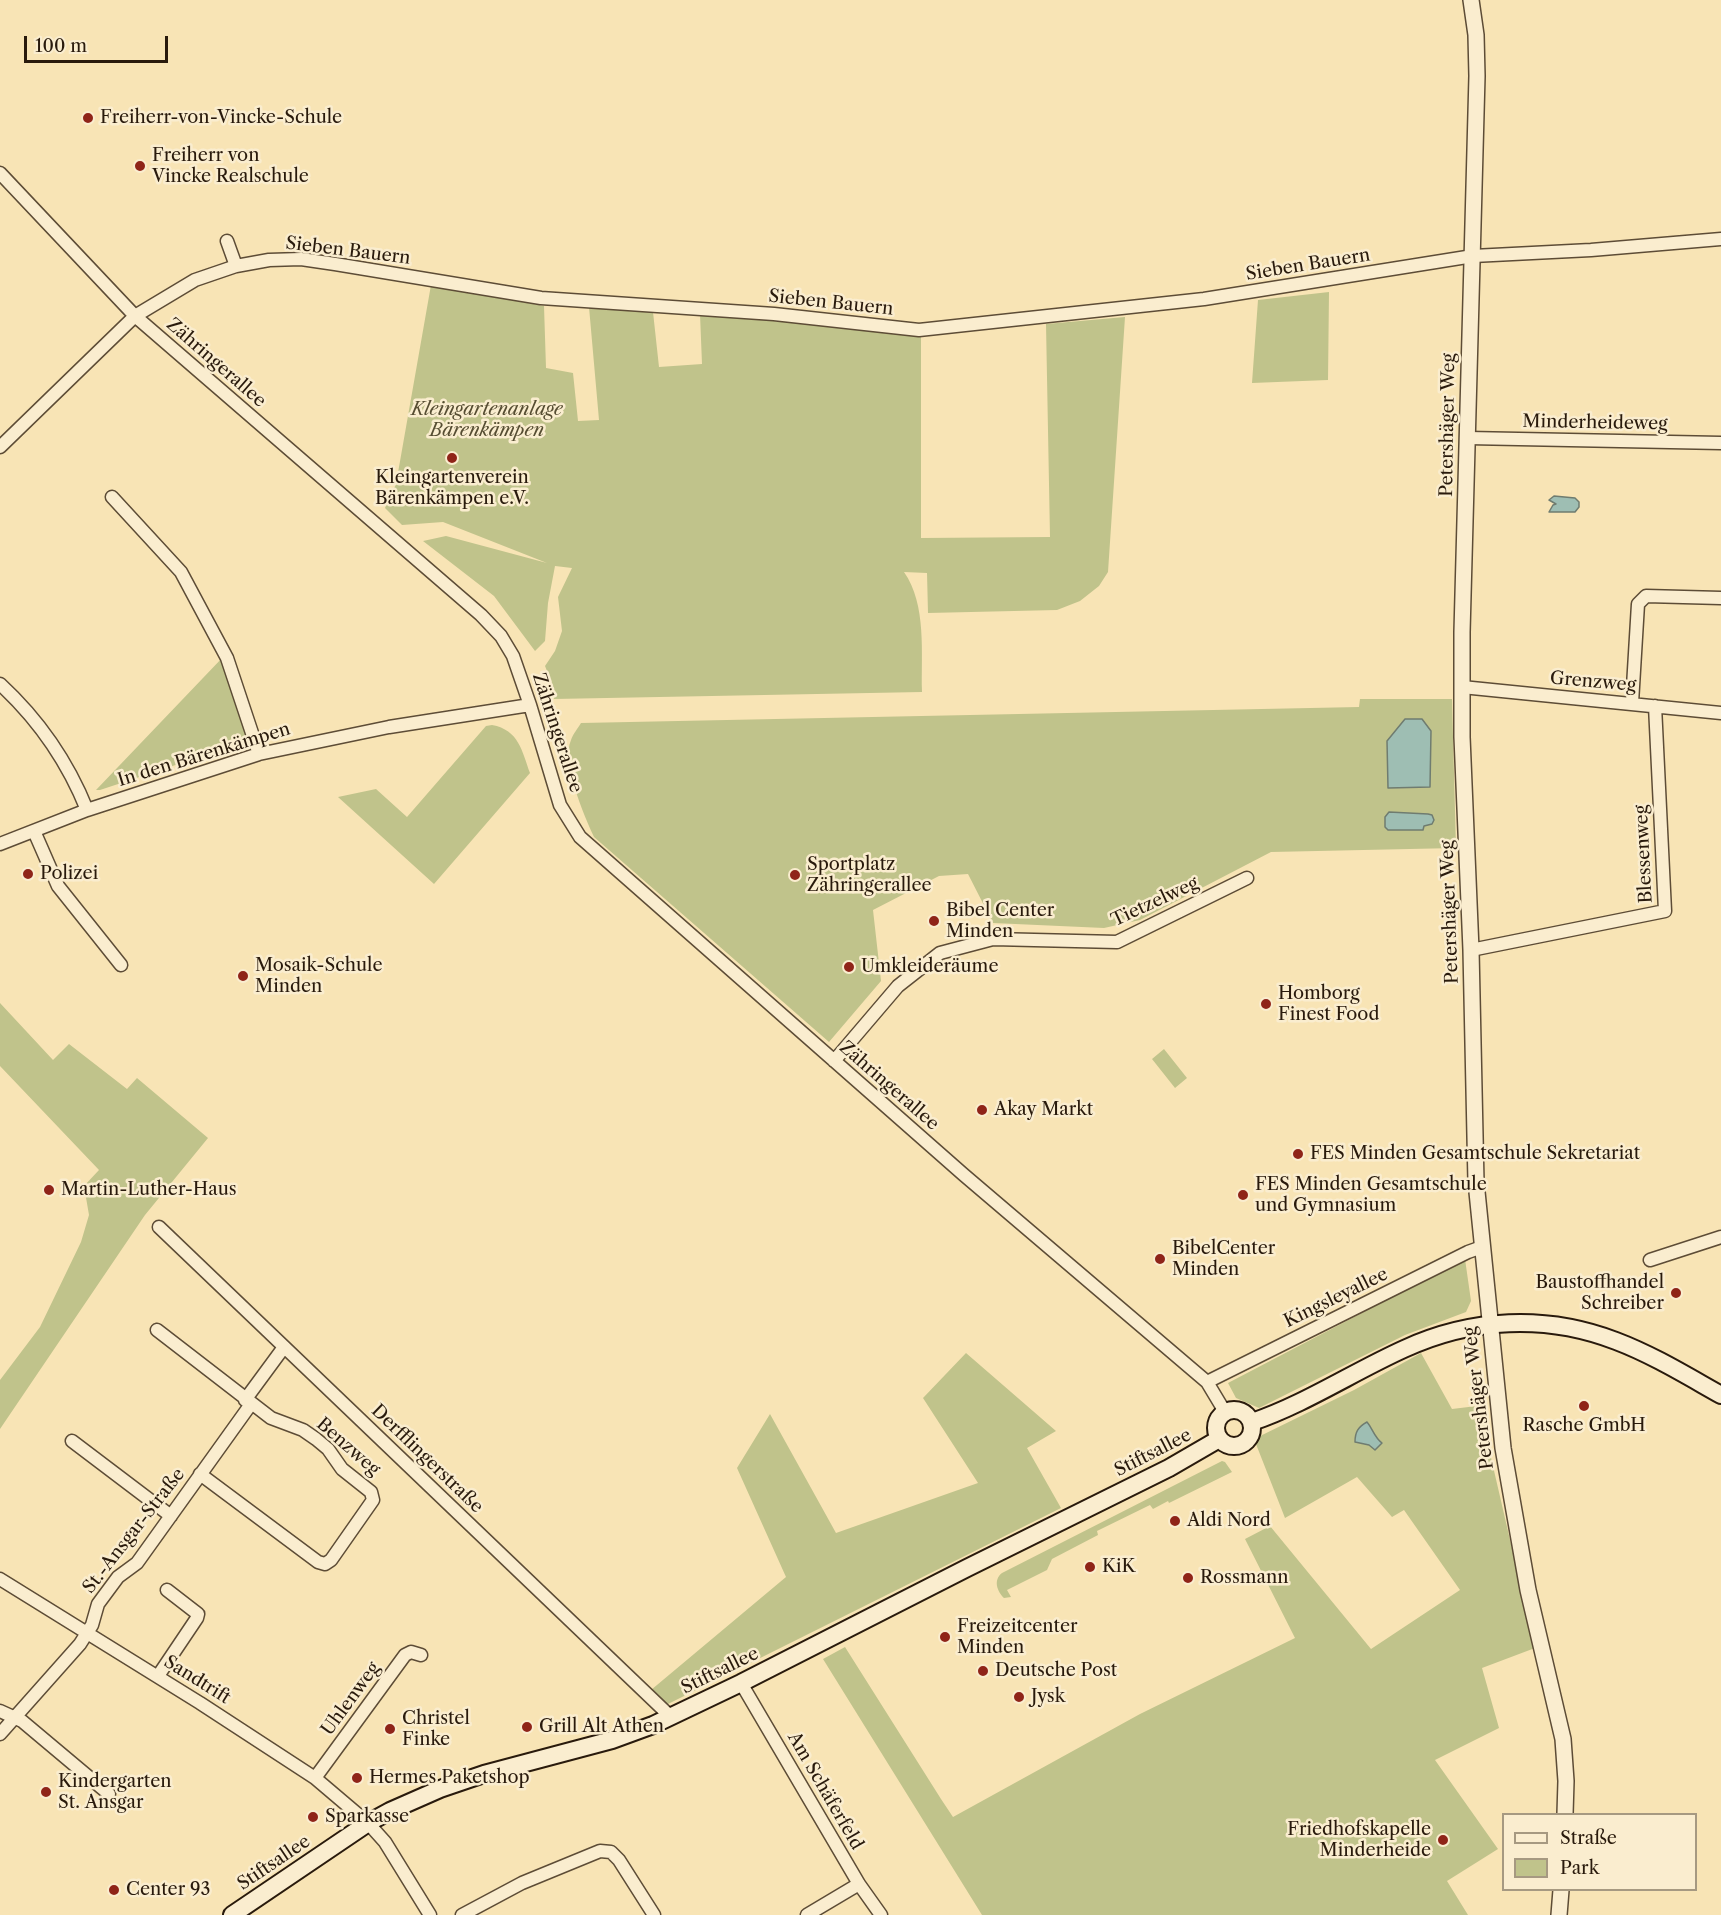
<!DOCTYPE html>
<meta charset="utf-8">
<style>
body{margin:0}
#map{position:relative;width:1721px;height:1915px;overflow:hidden;background:#f8e4b5;font-family:"Libre Caslon Text",serif}
canvas{display:block}
.legend{position:absolute;left:1502px;top:1813px;width:195px;height:78px;box-sizing:border-box;background:#faedcf;border:2px solid #a69981;margin:0;padding:8px 10px;list-style:none;font-size:18px;color:#291a0c}
.legend li{display:flex;align-items:center;gap:12px;height:30px}
.legend b{width:30px;border:2px solid #a69981}
.scale{position:absolute;left:24px;top:36px;width:144px;height:27px;box-sizing:border-box;border:3px solid #291a0c;border-top:0;padding-left:8px;font-size:18px;line-height:21px;white-space:nowrap;color:#291a0c;-webkit-text-stroke:4px #faedcf;paint-order:stroke}
</style>
<div id="map">
<canvas width="1721" height="1915"></canvas>
<ul class="legend">
<li><b style="height:8px;background:#faedcf"></b>Straße</li>
<li><b style="height:16px;background:#c0c38b"></b>Park</li>
</ul>
<div class="scale">100 m</div>
</div>
<script>
const g = document.querySelector('canvas').getContext('2d');
g.lineJoin = 'round';
function fillPath(path, color) { g.fillStyle = color; g.fill(path, 'evenodd'); }
function stroke(path, color, width, dash) { g.strokeStyle = color; g.lineWidth = width; g.lineCap = dash ? 'butt' : 'round'; g.setLineDash(dash || []); g.stroke(path); }
function write(font, color, halo, rows, align = 'center') {
  g.font = font + ' "Libre Caslon Text",serif'; g.lineWidth = 5; g.setLineDash([]); g.textBaseline = 'middle'; g.strokeStyle = halo; g.fillStyle = color; for (const [text, x, y, turn = 0] of rows) {
    g.save(); g.translate(x, y); g.rotate((+turn || 0) * Math.PI / 180); g.textAlign = isNaN(turn) ? turn : align; if (halo) g.strokeText(text, 0, 0); g.fillText(text, 0, 0); g.restore();
  }
}
const green = new Path2D(`
 M 431,285 L 544,306 L 546,368 L 573,373 L 578,421 L 599,420 L 589,307 L 653,312 L 659,367 L 702,364 L 700,314 L 921,335 L 921,538 L 1050,537 L 1046,324 L 1125,317 L 1108,572 L 1099,586 L 1080,601 L 1057,610 L 928,613 L 927,573 L 904,572 C 927,605 921,653 922,692 L 554,699 L 551,681 L 545,666 L 555,651 L 562,631 L 558,597 L 572,568 L 555,566 L 548,603 L 545,641 L 535,651 L 494,596 L 423,541 L 446,536 L 547,563 L 443,522 L 402,525 L 385,508 L 396,484 Z
 M 1329,292 L 1328,380 L 1252,383 L 1258,300 Z
 M 224,656 L 248,733 L 245,742 L 100,790 L 96,790 Z
 M 1360,699 L 1452,699 L 1456,848 L 1271,852 L 1140,920 L 1104,928 L 993,923 L 968,874 L 939,876 L 873,910 L 881,981 L 829,1042 L 594,837 C 584,815 561,762 571,740 C 573,734 578,728 581,723 L 1359,707 Z
 M 492,725 C 519,730 522,751 530,773 L 434,884 L 338,797 L 376,789 L 407,817 L 486,726 Z
 M 0,1003 L 53,1060 L 69,1044 L 127,1089 L 137,1078 L 208,1138 L 145,1215 L 0,1429 L 0,1380 L 40,1327 L 81,1242 L 89,1215 L 84,1186 L 99,1170 L 0,1066 Z
 M 1164,1049 L 1187,1078 L 1175,1088 L 1152,1059 Z
 M 1465,1259 L 1471,1301 L 1466,1312 L 1405,1335 L 1259,1408 L 1236,1398 L 1228,1383 Z
 M 966,1353 L 1056,1431 L 1027,1448 L 1061,1508 L 666,1705 L 651,1690 L 786,1577 L 737,1468 L 770,1414 L 836,1533 L 978,1483 L 923,1398 Z
 M 1421,1353 L 1452,1409 L 1485,1405 L 1489,1449 L 1535,1648 L 1482,1668 L 1499,1728 L 1435,1760 L 1498,1849 L 1447,1881 L 1468,1915 L 982,1915 L 823,1659 L 845,1647 L 941,1799 L 953,1817 L 1140,1714 L 1295,1638 L 1245,1539 L 1270,1526 L 1371,1649 L 1460,1590 L 1404,1510 L 1392,1517 L 1357,1477 L 1285,1518 L 1254,1439 L 1354,1390 Z
 M 1222,1461 L 1225,1462 L 1232,1472 L 1169,1503 L 1168,1501 L 1153,1509 L 1150,1505 L 1097,1531 L 1098,1535 L 1052,1559 L 1047,1570 L 1007,1590 L 1011,1597 L 1004,1598 C 997,1591 993,1580 1002,1573 Z`);
const water = new Path2D(`
 M 1554,496 L 1575,498 L 1579,502 L 1579,507 L 1575,512 L 1549,512 L 1553,505 L 1556,504 L 1549,500 Z
 M 1405,719 L 1422,719 L 1431,731 L 1430,787 L 1388,788 L 1387,741 Z
 M 1389,812 L 1428,814 L 1432,815 L 1434,820 L 1432,824 L 1424,826 L 1423,830 L 1388,830 L 1385,827 L 1385,817 Z
 M 1367,1422 C 1373,1429 1374,1437 1382,1443 L 1375,1450 L 1369,1445 L 1355,1442 C 1355,1432 1358,1427 1367,1422 Z`);
const minor = new Path2D(`
 M 0,173 L 135,316 L 481,615 L 501,636 L 513,656 L 530,705 L 560,805 L 580,837 L 964,1175 L 1207,1382 L 1225,1412
 M 227,241 L 236,266
 M 1468,438 L 1721,443
 M 0,447 L 135,316 L 195,280 L 236,266 L 269,260 L 301,259 L 335,264 L 541,298 L 774,314 L 919,330 L 1204,299 L 1473,256 L 1591,250 L 1721,239
 M 112,497 L 181,572 L 227,658 L 259,754
 M 0,684 C 39,720 67,760 87,810
 M 1462,687 L 1721,713
 M 1632,703 L 1638,604 L 1646,596 L 1721,598
 M 34,831 L 58,886 L 121,965
 M 0,844 L 87,810 L 259,754 L 389,727 L 530,705
 M 1471,950 L 1665,911 L 1655,706
 M 834,1061 L 898,986 L 940,953 L 993,939 L 1117,942 L 1247,878
 M 159,1227 L 671,1717
 M 1650,1260 L 1721,1237
 M 157,1330 L 271,1418 L 303,1430 L 316,1439 L 328,1449 L 342,1469 L 371,1492 L 373,1500 L 331,1560 L 325,1564 L 318,1562 L 200,1474
 M 1207,1382 L 1468,1252 L 1482,1247
 M 245,1400 L 284,1347
 M 72,1441 L 171,1516
 M 0,1579 L 200,1703 L 315,1778 L 368,1823 L 385,1842 L 430,1915
 M 158,1676 L 197,1618 L 198,1614 L 167,1590
 M 741,1683 L 859,1884 L 881,1915
 M 0,1711 L 22,1721 L 109,1794
 M 0,1734 L 80,1644 L 92,1625 L 98,1604 L 118,1577 L 137,1563 L 251,1404
 M 315,1778 L 405,1655 L 411,1652 L 421,1655
 M 462,1915 L 522,1883 L 600,1851 L 611,1852 L 619,1860 L 654,1915
 M 807,1915 L 859,1884`);
const tertiary = new Path2D(`
 M 1471,0 L 1476,35 L 1477,76 L 1462,632 L 1462,737 L 1471,950 L 1476,1182 L 1503,1448 L 1528,1590 L 1563,1739 L 1566,1781 L 1565,1814
 M 1559,1915 L 1561,1890`);
const secondary = new Path2D(`
 M1216 1428a18 18 0 1 1 36 0a18 18 0 1 1-36 0Z
 M 1252,1422 C 1305,1404 1353,1372 1404,1349 C 1471,1318 1546,1314 1616,1341 C 1653,1355 1687,1376 1721,1395
 M 232,1915 L 368,1823 L 390,1811 L 440,1789 L 484,1774 L 612,1740 L 653,1725 L 741,1683 L 967,1568 L 1169,1468 L 1219,1439`);
const markers = [
 [88,118,6,"#8f2418"],
 [140,166,6,"#8f2418"],
 [452,458,6,"#8f2418"],
 [28,874,6,"#8f2418"],
 [795,875,6,"#8f2418"],
 [934,921,6,"#8f2418"],
 [849,967,6,"#8f2418"],
 [243,976,6,"#8f2418"],
 [1266,1004,6,"#8f2418"],
 [982,1110,6,"#8f2418"],
 [1298,1154,6,"#8f2418"],
 [49,1190,6,"#8f2418"],
 [1243,1195,6,"#8f2418"],
 [1160,1259,6,"#8f2418"],
 [1676,1293,6,"#8f2418"],
 [1584,1406,6,"#8f2418"],
 [1175,1521,6,"#8f2418"],
 [1090,1567,6,"#8f2418"],
 [1188,1578,6,"#8f2418"],
 [945,1637,6,"#8f2418"],
 [983,1671,6,"#8f2418"],
 [1019,1697,6,"#8f2418"],
 [527,1727,6,"#8f2418"],
 [390,1729,6,"#8f2418"],
 [357,1778,6,"#8f2418"],
 [46,1792,6,"#8f2418"],
 [313,1817,6,"#8f2418"],
 [1443,1840,6,"#8f2418"],
 [114,1890,6,"#8f2418"]
];
const poiNames = [
 ["Freiherr-von-Vincke-Schule",100,118],
 ["Freiherr von",152,156],
 ["Vincke Realschule",152,177],
 ["Kleingartenverein",452,478,"center"],
 ["Bärenkämpen e.V.",452,499,"center"],
 ["Sportplatz",807,865],
 ["Zähringerallee",807,886],
 ["Polizei",40,874],
 ["Bibel Center",946,911],
 ["Minden",946,932],
 ["Mosaik-Schule",255,966],
 ["Minden",255,987],
 ["Umkleideräume",861,967],
 ["Homborg",1278,994],
 ["Finest Food",1278,1015],
 ["Akay Markt",994,1110],
 ["FES Minden Gesamtschule Sekretariat",1310,1154],
 ["FES Minden Gesamtschule",1255,1185],
 ["und Gymnasium",1255,1206],
 ["Martin-Luther-Haus",61,1190],
 ["BibelCenter",1172,1249],
 ["Minden",1172,1270],
 ["Baustoffhandel",1664,1283,"right"],
 ["Schreiber",1664,1304,"right"],
 ["Rasche GmbH",1584,1426,"center"],
 ["Aldi Nord",1187,1521],
 ["KiK",1102,1567],
 ["Rossmann",1200,1578],
 ["Freizeitcenter",957,1627],
 ["Minden",957,1648],
 ["Deutsche Post",995,1671],
 ["Jysk",1031,1697],
 ["Christel",402,1719],
 ["Finke",402,1740],
 ["Grill Alt Athen",539,1727],
 ["Hermes Paketshop",369,1778],
 ["Kindergarten",58,1782],
 ["St. Ansgar",58,1803],
 ["Sparkasse",325,1817],
 ["Friedhofskapelle",1431,1830,"right"],
 ["Minderheide",1431,1851,"right"],
 ["Center 93",126,1890]
];
const streetNames = [
 ["Sieben Bauern",348,251,7],
 ["Sieben Bauern",1308,265,-9],
 ["Sieben Bauern",831,303,6],
 ["Zähringerallee",216,363,41],
 ["Minderheideweg",1595,423,1],
 ["Petershäger Weg",1448,425,-89],
 ["Grenzweg",1593,682,5],
 ["Zähringerallee",557,733,72],
 ["In den Bärenkämpen",204,755,-17],
 ["Blessenweg",1644,854,-93],
 ["Tietzelweg",1155,902,-25],
 ["Petershäger Weg",1450,912,-92],
 ["Zähringerallee",889,1086,41],
 ["Kingsleyallee",1336,1298,-26],
 ["Petershäger Weg",1479,1398,-97],
 ["Benzweg",348,1447,41],
 ["Stiftsallee",1153,1453,-27],
 ["Derfflingerstraße",427,1459,44],
 ["St.-Ansgar-Straße",134,1531,-52],
 ["Stiftsallee",720,1671,-26],
 ["Sandtrift",197,1680,32],
 ["Uhlenweg",351,1699,-54],
 ["Am Schäferfeld",825,1791,60],
 ["Stiftsallee",274,1863,-34]
];
const parkNames = [
 ["Kleingartenanlage",487,410],
 ["Bärenkämpen",487,431]
];
fillPath(green, '#c0c38b');
fillPath(water, '#9ebeb3');
stroke(water, '#6f7c70', 1.5);
stroke(minor, '#5d4c36', 15);
stroke(tertiary, '#5d4c36', 18);
stroke(secondary, '#291a0c', 20);
stroke(minor, '#faedcf', 12);
stroke(tertiary, '#faedcf', 15);
stroke(secondary, '#faedcf', 16);
for (const [x, y, r, color] of markers) { const dot = new Path2D(); dot.arc(x, y, r, 0, 2 * Math.PI); g.fillStyle = color; g.fill(dot); stroke(dot, '#faedcf', 2); }
write('18px', '#291a0c', '#faedcf', poiNames, 'left');
write('18px', '#291a0c', '#faedcf', streetNames);
write('italic 18px', '#564d32', '#faedcf', parkNames);
</script>
